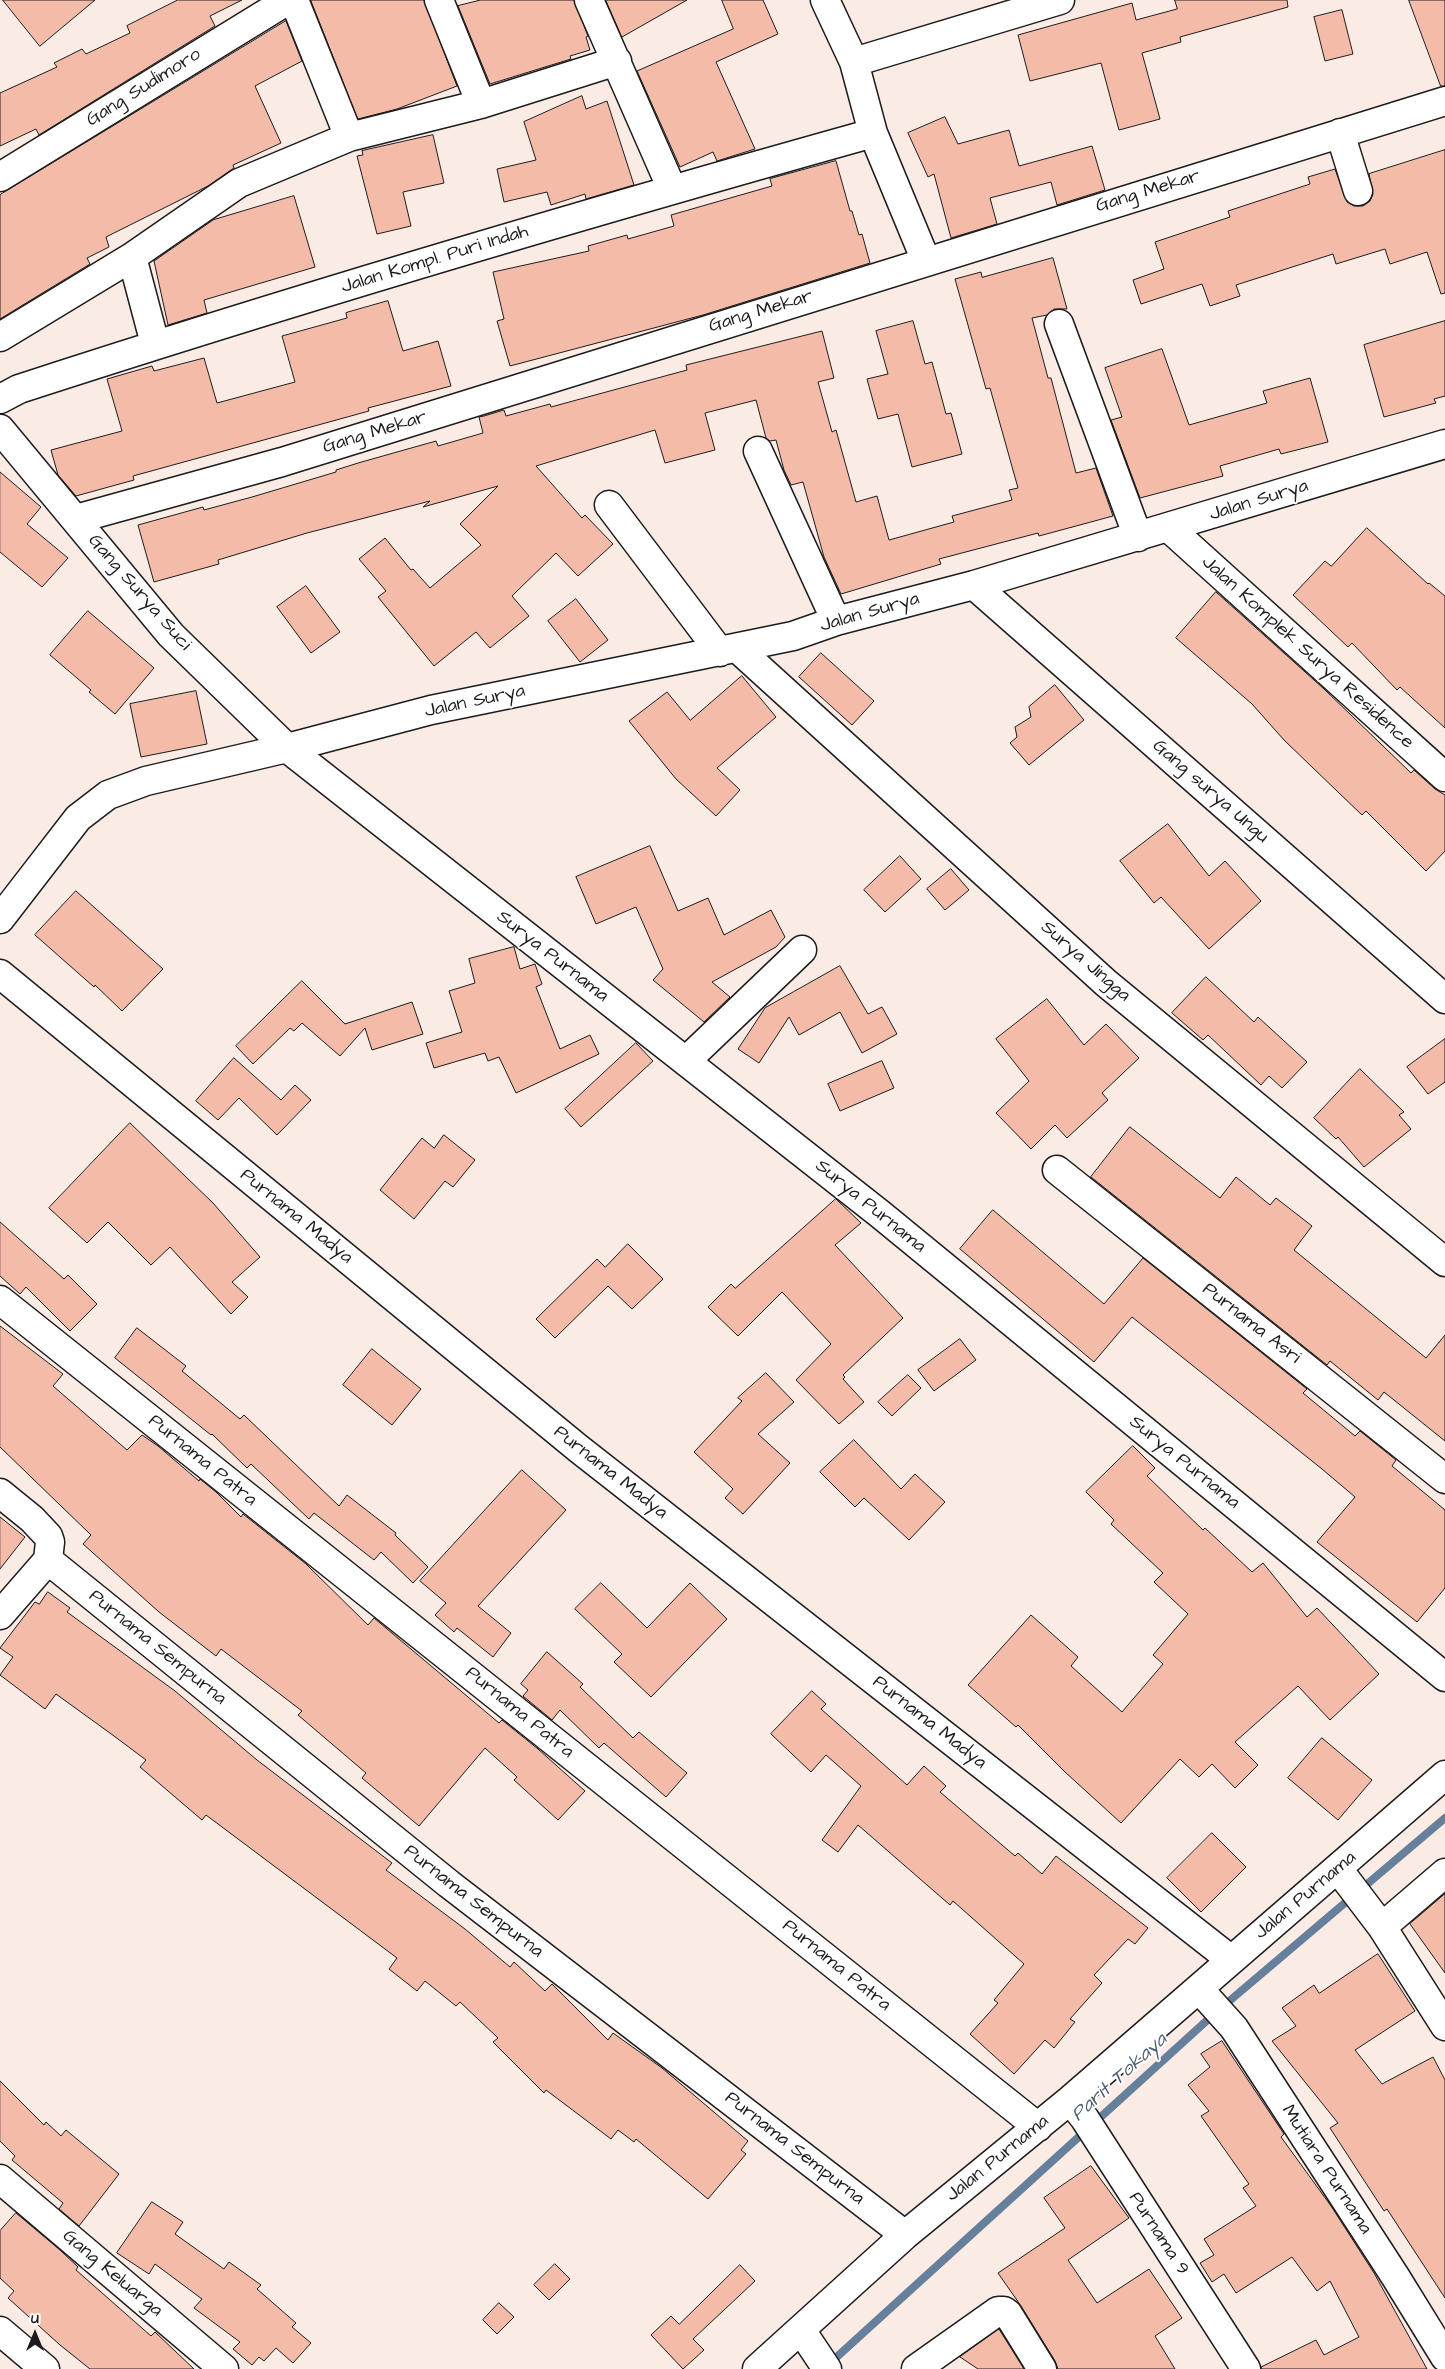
<!DOCTYPE html>
<style>
body{margin:0}
#map{position:relative;width:1445px;height:2369px;overflow:hidden;background:#fbebe5;font-family:"Architects Daughter",sans-serif}
canvas{display:block}
.north{position:absolute;left:10px;top:2309px;width:50px;height:50px;-webkit-text-stroke:4px #fff;paint-order:stroke;rotate:0deg;font-size:14px;font-weight:700;line-height:20px;text-align:center;color:#1c1c1c}
.north::after{content:'';display:block;margin:auto;width:18px;height:22px;background:#1c1c1c;clip-path:polygon(50% 0,100% 100%,50% 72%,0 100%)}
</style>
<div id="map">
<canvas width="1445" height="2369"></canvas>
<div class="north">U</div>
</div>
<script>
const g = document.querySelector('canvas').getContext('2d');
g.lineJoin = 'round';
function stroke(path, color, width, dash) { g.strokeStyle = color; g.lineWidth = width; g.lineCap = dash ? 'butt' : 'round'; g.setLineDash(dash || []); g.stroke(path); }
function fillPath(path, color) { g.fillStyle = color; g.fill(path, 'evenodd'); }
function write(font, color, halo, rows, align = 'center') {
  g.font = font + ' "Architects Daughter",sans-serif'; g.lineWidth = 4; g.setLineDash([]); g.textBaseline = 'middle'; g.strokeStyle = halo; g.fillStyle = color; for (const [text, x, y, turn = 0] of rows) {
    g.save(); g.translate(x, y); g.rotate((+turn || 0) * Math.PI / 180); g.textAlign = isNaN(turn) ? turn : align; if (halo) g.strokeText(text, 0, 0); g.fillText(text, 0, 0); g.restore();
  }
}
const stream = new Path2D(`
 M 829,2364 L 1214,2014 L 1445,1818`);
const building = new Path2D(`
 M 3,0 L 95,0 L 40,46 Z
 M 178,0 L 242,0 L 210,16 L 215,26 L 39,135 L 36,129 L 0,146 L 0,93 L 57,67 L 54,63 L 82,49 L 86,54 L 130,33 L 127,26 Z
 M 311,0 L 424,0 L 457,86 L 397,109 L 358,119 Z
 M 481,0 L 574,0 L 588,36 L 586,37 L 590,50 L 570,56 L 571,59 L 490,84 L 458,6 Z
 M 606,0 L 687,0 L 622,37 Z
 M 722,0 L 763,0 L 778,34 L 716,62 L 755,149 L 717,161 L 713,152 L 680,167 L 637,71 L 733,29 Z
 M 1175,0 L 1287,0 L 1288,7 L 1180,37 L 1181,42 L 1142,53 L 1160,119 L 1119,130 L 1101,63 L 1030,81 L 1018,35 L 1132,3 L 1136,20 L 1177,9 Z
 M 1409,0 L 1445,0 L 1445,86 L 1441,86 Z
 M 1342,10 L 1353,54 L 1325,61 L 1314,17 Z
 M 286,21 L 302,61 L 255,86 L 281,143 L 233,165 L 234,168 L 208,186 L 106,237 L 109,247 L 87,258 L 90,264 L 0,319 L 0,195 Z
 M 582,96 L 586,109 L 607,101 L 634,185 L 586,199 L 585,194 L 551,205 L 547,192 L 504,202 L 497,169 L 536,160 L 524,122 Z
 M 945,117 L 958,144 L 1009,130 L 1019,166 L 1092,146 L 1105,190 L 1057,205 L 1051,182 L 990,198 L 997,224 L 951,238 L 934,174 L 928,177 L 908,133 Z
 M 433,135 L 444,183 L 403,192 L 411,226 L 377,234 L 357,156 L 363,155 L 362,151 Z
 M 1445,150 L 1445,293 L 1441,294 L 1427,252 L 1390,264 L 1385,249 L 1336,264 L 1333,254 L 1236,285 L 1240,296 L 1210,306 L 1202,284 L 1141,304 L 1133,280 L 1164,269 L 1155,242 L 1230,217 L 1228,211 L 1310,184 L 1308,177 L 1335,169 L 1347,202 L 1354,206 L 1363,206 L 1370,201 L 1373,194 L 1369,174 Z
 M 836,161 L 850,211 L 852,211 L 859,235 L 862,234 L 870,263 L 703,315 L 510,366 L 497,321 L 504,319 L 493,272 L 589,251 L 588,246 L 627,235 L 628,239 L 674,226 L 671,215 L 772,186 L 770,179 Z
 M 294,196 L 315,267 L 204,300 L 207,313 L 168,325 L 154,261 L 213,220 Z
 M 1053,258 L 1067,309 L 1054,309 L 1047,315 L 1032,318 L 1048,378 L 1051,378 L 1076,473 L 1096,468 L 1113,516 L 1039,536 L 1038,533 L 939,559 L 941,564 L 841,594 L 824,557 L 803,482 L 791,485 L 784,470 L 776,440 L 770,441 L 766,438 L 756,400 L 705,413 L 715,450 L 665,463 L 655,430 L 536,466 L 582,518 L 585,515 L 613,544 L 578,576 L 556,553 L 512,596 L 529,616 L 490,648 L 476,632 L 434,666 L 378,597 L 386,591 L 359,559 L 385,538 L 411,570 L 413,569 L 430,588 L 481,545 L 460,524 L 498,486 L 423,507 L 430,501 L 307,533 L 218,560 L 219,564 L 154,582 L 138,525 L 203,507 L 204,510 L 252,497 L 336,472 L 336,470 L 358,463 L 436,441 L 438,446 L 483,433 L 479,417 L 484,416 L 504,410 L 506,416 L 550,404 L 551,407 L 687,370 L 686,365 L 822,331 L 834,378 L 818,382 L 832,432 L 836,430 L 856,502 L 877,496 L 889,540 L 954,522 L 952,516 L 1012,500 L 1009,490 L 1018,488 L 990,388 L 986,389 L 955,279 L 981,272 L 982,277 Z
 M 388,301 L 403,351 L 438,341 L 451,386 L 368,408 L 369,411 L 133,476 L 134,480 L 76,496 L 58,475 L 51,450 L 122,431 L 107,379 L 152,366 L 154,371 L 204,358 L 217,403 L 295,382 L 282,336 L 347,318 L 346,313 Z
 M 913,321 L 925,364 L 932,362 L 946,414 L 951,413 L 962,454 L 912,467 L 898,414 L 878,419 L 867,379 L 888,374 L 876,331 Z
 M 1445,321 L 1445,396 L 1434,399 L 1436,403 L 1384,417 L 1364,345 Z
 M 1162,349 L 1189,425 L 1267,403 L 1263,391 L 1310,378 L 1328,442 L 1281,454 L 1279,449 L 1220,466 L 1223,476 L 1140,498 L 1111,420 L 1122,417 L 1105,368 Z
 M 0,472 L 41,507 L 27,524 L 68,558 L 42,587 L 0,552 Z
 M 1367,528 L 1428,584 L 1429,583 L 1445,596 L 1445,728 L 1400,687 L 1397,690 L 1352,643 L 1348,647 L 1293,595 L 1325,561 L 1331,566 Z
 M 306,586 L 340,632 L 311,653 L 277,607 Z
 M 1216,592 L 1324,689 L 1411,773 L 1414,770 L 1435,789 L 1445,795 L 1445,851 L 1426,871 L 1366,811 L 1362,815 L 1338,792 L 1284,740 L 1252,704 L 1176,638 Z
 M 576,599 L 608,640 L 580,662 L 548,621 Z
 M 88,611 L 154,668 L 115,714 L 89,692 L 91,690 L 50,655 Z
 M 821,653 L 874,701 L 852,725 L 799,677 Z
 M 742,676 L 776,717 L 717,768 L 740,790 L 716,816 L 676,779 L 629,721 L 667,692 L 690,720 Z
 M 1055,685 L 1084,720 L 1029,765 L 1010,743 L 1017,737 L 1015,727 L 1031,717 L 1029,707 Z
 M 196,691 L 207,744 L 141,757 L 130,704 Z
 M 1168,824 L 1209,876 L 1225,861 L 1261,901 L 1209,949 L 1161,897 L 1154,903 L 1120,861 Z
 M 650,846 L 678,911 L 708,898 L 724,935 L 771,910 L 785,937 L 776,947 L 712,982 L 730,997 L 704,1022 L 653,980 L 663,969 L 636,907 L 596,924 L 576,877 Z
 M 900,856 L 921,879 L 885,912 L 864,890 Z
 M 951,869 L 969,890 L 945,910 L 927,889 Z
 M 76,891 L 163,969 L 122,1011 L 95,985 L 94,987 L 35,935 Z
 M 514,947 L 520,969 L 535,964 L 542,984 L 536,987 L 560,1049 L 590,1035 L 599,1054 L 516,1093 L 499,1057 L 488,1061 L 485,1053 L 434,1068 L 426,1043 L 462,1032 L 449,991 L 475,983 L 469,959 Z
 M 840,966 L 868,1014 L 882,1007 L 897,1034 L 862,1053 L 840,1012 L 799,1035 L 789,1017 L 759,1063 L 738,1049 L 765,1008 Z
 M 1206,977 L 1254,1022 L 1258,1017 L 1307,1062 L 1282,1088 L 1269,1076 L 1261,1085 L 1208,1035 L 1203,1040 L 1172,1013 Z
 M 302,981 L 345,1024 L 412,1002 L 423,1034 L 372,1050 L 365,1028 L 340,1056 L 302,1023 L 294,1031 L 290,1028 L 253,1064 L 236,1046 Z
 M 1047,999 L 1084,1045 L 1106,1024 L 1139,1058 L 1102,1093 L 1108,1100 L 1067,1138 L 1055,1125 L 1031,1149 L 996,1113 L 1029,1081 L 996,1039 Z
 M 1445,1039 L 1445,1082 L 1428,1094 L 1407,1067 Z
 M 636,1043 L 653,1061 L 581,1127 L 565,1109 Z
 M 234,1058 L 281,1100 L 295,1085 L 311,1100 L 277,1135 L 239,1098 L 218,1120 L 196,1101 Z
 M 882,1061 L 894,1088 L 840,1111 L 828,1084 Z
 M 1360,1069 L 1404,1112 L 1399,1115 L 1411,1129 L 1364,1167 L 1338,1137 L 1336,1139 L 1314,1118 Z
 M 130,1123 L 213,1203 L 260,1257 L 232,1282 L 248,1297 L 231,1314 L 170,1247 L 151,1265 L 108,1222 L 87,1243 L 49,1208 Z
 M 1130,1127 L 1220,1198 L 1236,1177 L 1270,1205 L 1276,1198 L 1312,1226 L 1294,1250 L 1426,1358 L 1445,1335 L 1445,1441 L 1384,1392 L 1378,1400 L 1330,1361 L 1327,1365 L 1091,1177 Z
 M 444,1135 L 475,1160 L 453,1187 L 445,1181 L 414,1219 L 380,1190 L 422,1138 L 434,1148 Z
 M 836,1199 L 861,1223 L 835,1245 L 903,1318 L 843,1375 L 845,1377 L 843,1379 L 864,1402 L 839,1424 L 796,1380 L 831,1344 L 782,1292 L 738,1336 L 708,1307 L 731,1284 L 735,1288 Z
 M 993,1210 L 1104,1304 L 1143,1258 L 1307,1389 L 1303,1393 L 1355,1436 L 1360,1431 L 1396,1460 L 1392,1466 L 1445,1510 L 1445,1588 L 1417,1622 L 1317,1542 L 1355,1497 L 1322,1469 L 1132,1317 L 1094,1362 L 960,1249 Z
 M 0,1222 L 64,1279 L 68,1275 L 97,1304 L 70,1331 L 26,1287 L 20,1294 L 0,1276 Z
 M 628,1244 L 663,1279 L 632,1309 L 608,1286 L 555,1338 L 536,1319 L 597,1259 L 605,1267 Z
 M 0,1326 L 63,1374 L 53,1386 L 127,1450 L 142,1435 L 158,1446 L 199,1481 L 200,1479 L 216,1492 L 241,1517 L 243,1514 L 306,1564 L 368,1625 L 374,1618 L 499,1723 L 502,1720 L 538,1749 L 585,1791 L 558,1820 L 514,1780 L 517,1777 L 485,1748 L 419,1826 L 362,1778 L 366,1773 L 298,1715 L 302,1711 L 221,1649 L 216,1656 L 159,1612 L 83,1544 L 91,1535 L 0,1447 Z
 M 137,1328 L 186,1366 L 182,1371 L 240,1419 L 244,1415 L 339,1506 L 347,1495 L 396,1533 L 395,1535 L 428,1567 L 413,1583 L 381,1552 L 374,1560 L 314,1513 L 309,1519 L 251,1464 L 247,1468 L 212,1434 L 211,1435 L 115,1358 Z
 M 960,1339 L 976,1360 L 934,1391 L 918,1370 Z
 M 372,1349 L 421,1389 L 392,1425 L 343,1385 Z
 M 766,1373 L 794,1402 L 758,1434 L 790,1463 L 743,1514 L 725,1498 L 733,1489 L 694,1452 L 742,1401 L 738,1398 Z
 M 908,1375 L 921,1388 L 892,1416 L 878,1402 Z
 M 854,1440 L 901,1489 L 915,1474 L 945,1502 L 909,1540 L 864,1498 L 855,1507 L 820,1472 Z
 M 1133,1446 L 1155,1468 L 1147,1476 L 1203,1530 L 1205,1528 L 1252,1572 L 1263,1563 L 1307,1617 L 1317,1608 L 1379,1674 L 1330,1720 L 1298,1686 L 1235,1742 L 1258,1765 L 1235,1788 L 1212,1764 L 1199,1777 L 1180,1759 L 1121,1823 L 1065,1772 L 1018,1725 L 1016,1727 L 968,1685 L 1031,1615 L 1078,1657 L 1071,1666 L 1122,1712 L 1163,1664 L 1153,1655 L 1188,1614 L 1154,1582 L 1163,1573 L 1111,1524 L 1114,1520 L 1086,1492 Z
 M 522,1470 L 566,1510 L 478,1606 L 511,1633 L 493,1657 L 457,1628 L 454,1632 L 435,1615 L 446,1603 L 420,1581 Z
 M 0,1517 L 25,1537 L 0,1569 Z
 M 601,1583 L 647,1628 L 690,1583 L 727,1619 L 651,1697 L 614,1662 L 622,1654 L 575,1609 Z
 M 48,1592 L 70,1608 L 67,1612 L 175,1691 L 257,1760 L 392,1863 L 386,1870 L 465,1929 L 510,1967 L 514,1962 L 545,1991 L 552,1984 L 608,2040 L 613,2033 L 662,2068 L 748,2141 L 741,2150 L 746,2154 L 708,2199 L 636,2139 L 634,2142 L 618,2130 L 611,2139 L 546,2090 L 544,2093 L 493,2042 L 498,2038 L 460,2002 L 456,2006 L 425,1981 L 417,1991 L 389,1969 L 397,1958 L 206,1815 L 202,1820 L 140,1767 L 146,1760 L 114,1736 L 56,1694 L 45,1709 L 0,1675 L 13,1657 L 0,1648 L 35,1602 L 39,1604 Z
 M 547,1652 L 583,1684 L 580,1687 L 633,1738 L 639,1732 L 687,1773 L 666,1797 L 604,1743 L 599,1748 L 560,1710 L 552,1720 L 523,1696 L 528,1690 L 521,1684 Z
 M 812,1691 L 826,1704 L 821,1709 L 907,1785 L 924,1766 L 946,1786 L 940,1792 L 1015,1856 L 1018,1853 L 1042,1874 L 1056,1856 L 1148,1928 L 1135,1944 L 1128,1939 L 1094,1975 L 1102,1983 L 1070,2019 L 1075,2022 L 1054,2048 L 1045,2040 L 1014,2074 L 970,2034 L 998,2003 L 994,2000 L 1024,1964 L 953,1901 L 950,1905 L 858,1825 L 838,1852 L 822,1840 L 861,1786 L 826,1755 L 811,1772 L 771,1734 Z
 M 1322,1738 L 1372,1780 L 1338,1820 L 1288,1778 Z
 M 1212,1833 L 1246,1867 L 1201,1912 L 1167,1878 Z
 M 1445,1894 L 1445,1973 L 1410,1924 Z
 M 1378,1954 L 1415,2011 L 1355,2050 L 1382,2084 L 1433,2057 L 1445,2080 L 1445,2298 L 1387,2209 L 1384,2211 L 1330,2128 L 1338,2123 L 1272,2041 L 1296,2026 L 1282,2008 L 1314,1985 L 1319,1993 Z
 M 1222,2041 L 1284,2134 L 1281,2137 L 1331,2206 L 1374,2273 L 1427,2369 L 1262,2369 L 1261,2367 L 1316,2340 L 1324,2355 L 1359,2337 L 1330,2281 L 1317,2291 L 1292,2257 L 1236,2293 L 1224,2274 L 1212,2282 L 1200,2263 L 1214,2255 L 1204,2239 L 1256,2206 L 1243,2188 L 1249,2184 L 1201,2116 L 1209,2111 L 1188,2085 L 1210,2067 L 1201,2054 Z
 M 0,2081 L 44,2125 L 46,2122 L 61,2136 L 66,2130 L 119,2174 L 79,2226 L 59,2209 L 63,2203 L 12,2160 L 15,2156 L 0,2141 Z
 M 1091,2166 L 1129,2218 L 1068,2260 L 1097,2303 L 1149,2269 L 1182,2318 L 1155,2336 L 1175,2369 L 1058,2369 L 1055,2361 L 1021,2306 L 998,2273 L 1065,2228 L 1044,2198 Z
 M 152,2202 L 183,2222 L 175,2234 L 224,2269 L 229,2262 L 261,2285 L 257,2289 L 296,2323 L 292,2327 L 311,2343 L 293,2363 L 276,2348 L 264,2361 L 259,2357 L 252,2365 L 233,2349 L 240,2342 L 194,2308 L 202,2299 L 155,2264 L 149,2274 L 117,2253 Z
 M 16,2213 L 60,2250 L 78,2267 L 76,2270 L 151,2336 L 155,2332 L 194,2369 L 90,2369 L 60,2345 L 8,2298 L 14,2291 L 0,2278 L 0,2231 Z
 M 555,2264 L 570,2279 L 549,2300 L 534,2285 Z
 M 740,2265 L 755,2281 L 693,2339 L 704,2350 L 683,2369 L 651,2335 L 671,2316 L 679,2324 Z
 M 499,2303 L 514,2317 L 497,2334 L 483,2320 Z
 M 999,2329 L 1024,2369 L 978,2369 L 960,2357 Z`);
const minor = new Path2D(`
 M 294,0 L 349,137
 M 439,0 L 481,104
 M 589,0 L 672,189
 M 825,0 L 854,62 L 873,133 L 926,261
 M 854,62 L 1060,0
 M 1340,133 L 1358,191
 M 0,177 L 288,0
 M 132,257 L 155,344
 M 1059,324 L 1138,537
 M 0,337 L 132,257 L 239,183 L 349,137 L 481,104 L 617,61
 M 0,399 L 19,389 C 302,297 587,213 873,133
 M 0,429 L 171,635 L 287,748 L 880,1214 L 1445,1677
 M 758,451 L 836,621
 M 609,505 L 720,652
 M 76,519 L 282,462 L 1445,101
 M 1169,528 L 1445,777
 M 974,585 L 1445,999
 M 737,648 L 1106,983 L 1445,1262
 M 0,919 L 78,818 L 108,795 L 146,781 L 287,748 L 431,710 L 793,636 L 836,621 L 974,585 L 1445,444
 M 0,974 L 579,1449 L 1230,1959
 M 686,1061 L 802,950
 M 1057,1170 L 1445,1479
 M 0,1300 L 1038,2127
 M 0,1493 L 32,1519 L 48,1536 L 50,1542 L 48,1560 L 0,1615
 M 48,1560 L 449,1884 L 905,2235
 M 1338,1869 L 1382,1927 L 1445,2026
 M 1382,1927 L 1445,1873
 M 1199,1989 L 1234,2028 L 1395,2276 L 1445,2357
 M 1070,2100 L 1085,2119 L 1246,2369
 M 0,2179 L 224,2369
 M 801,2330 L 827,2369
 M 0,2331 L 45,2369
 M 757,2369 L 905,2235 L 1070,2100 L 1445,1775
 M 916,2369 L 998,2311 L 1004,2311 L 1008,2314 L 1042,2369`);
const streetNames = [
 ["Gang Sudimoro",144,88,-32],
 ["Gang Mekar",1148,192,-17],
 ["Jalan Kompl. Puri Indah",435,260,-17],
 ["Gang Mekar",761,312,-17],
 ["Gang Mekar",375,433,-17],
 ["Jalan Surya",1259,501,-17],
 ["Gang Surya Suci",139,593,49],
 ["Jalan Surya",870,613,-16],
 ["Jalan Komplek Surya Residence",1307,653,42],
 ["Jalan Surya",475,702,-12],
 ["Gang surya Ungu",1210,792,41],
 ["Surya Purnama",552,957,38],
 ["Surya Jingga",1085,962,41],
 ["Surya Purnama",870,1207,39],
 ["Purnama Madya",296,1217,39],
 ["Purnama Asri",1251,1324,38],
 ["Purnama Patra",202,1461,39],
 ["Surya Purnama",1184,1463,39],
 ["Purnama Madya",610,1473,38],
 ["Purnama Sempurna",157,1648,39],
 ["Purnama Patra",519,1713,39],
 ["Purnama Madya",929,1723,38],
 ["Jalan Purnama",1306,1896,-40],
 ["Purnama Sempurna",473,1902,38],
 ["Purnama Patra",836,1966,39],
 ["Purnama Sempurna",794,2149,38],
 ["Jalan Purnama",998,2159,-39],
 ["Mutiara Purnama",1326,2170,57],
 ["Purnama 9",1158,2234,57],
 ["Gang Keluarga",112,2274,40]
];
const waterNames = [
 ["Parit Tokaya",1120,2078,-42]
];
stroke(stream, '#66809c', 8);
fillPath(building, '#f3bba8');
stroke(building, '#1c1c1c', 1);
stroke(minor, '#1c1c1c', 31);
stroke(minor, '#fff', 28);
write('19px', '#1c1c1c', '#fff', streetNames);
write('italic 20px', '#4d5f71', '#fff', waterNames);
</script>
